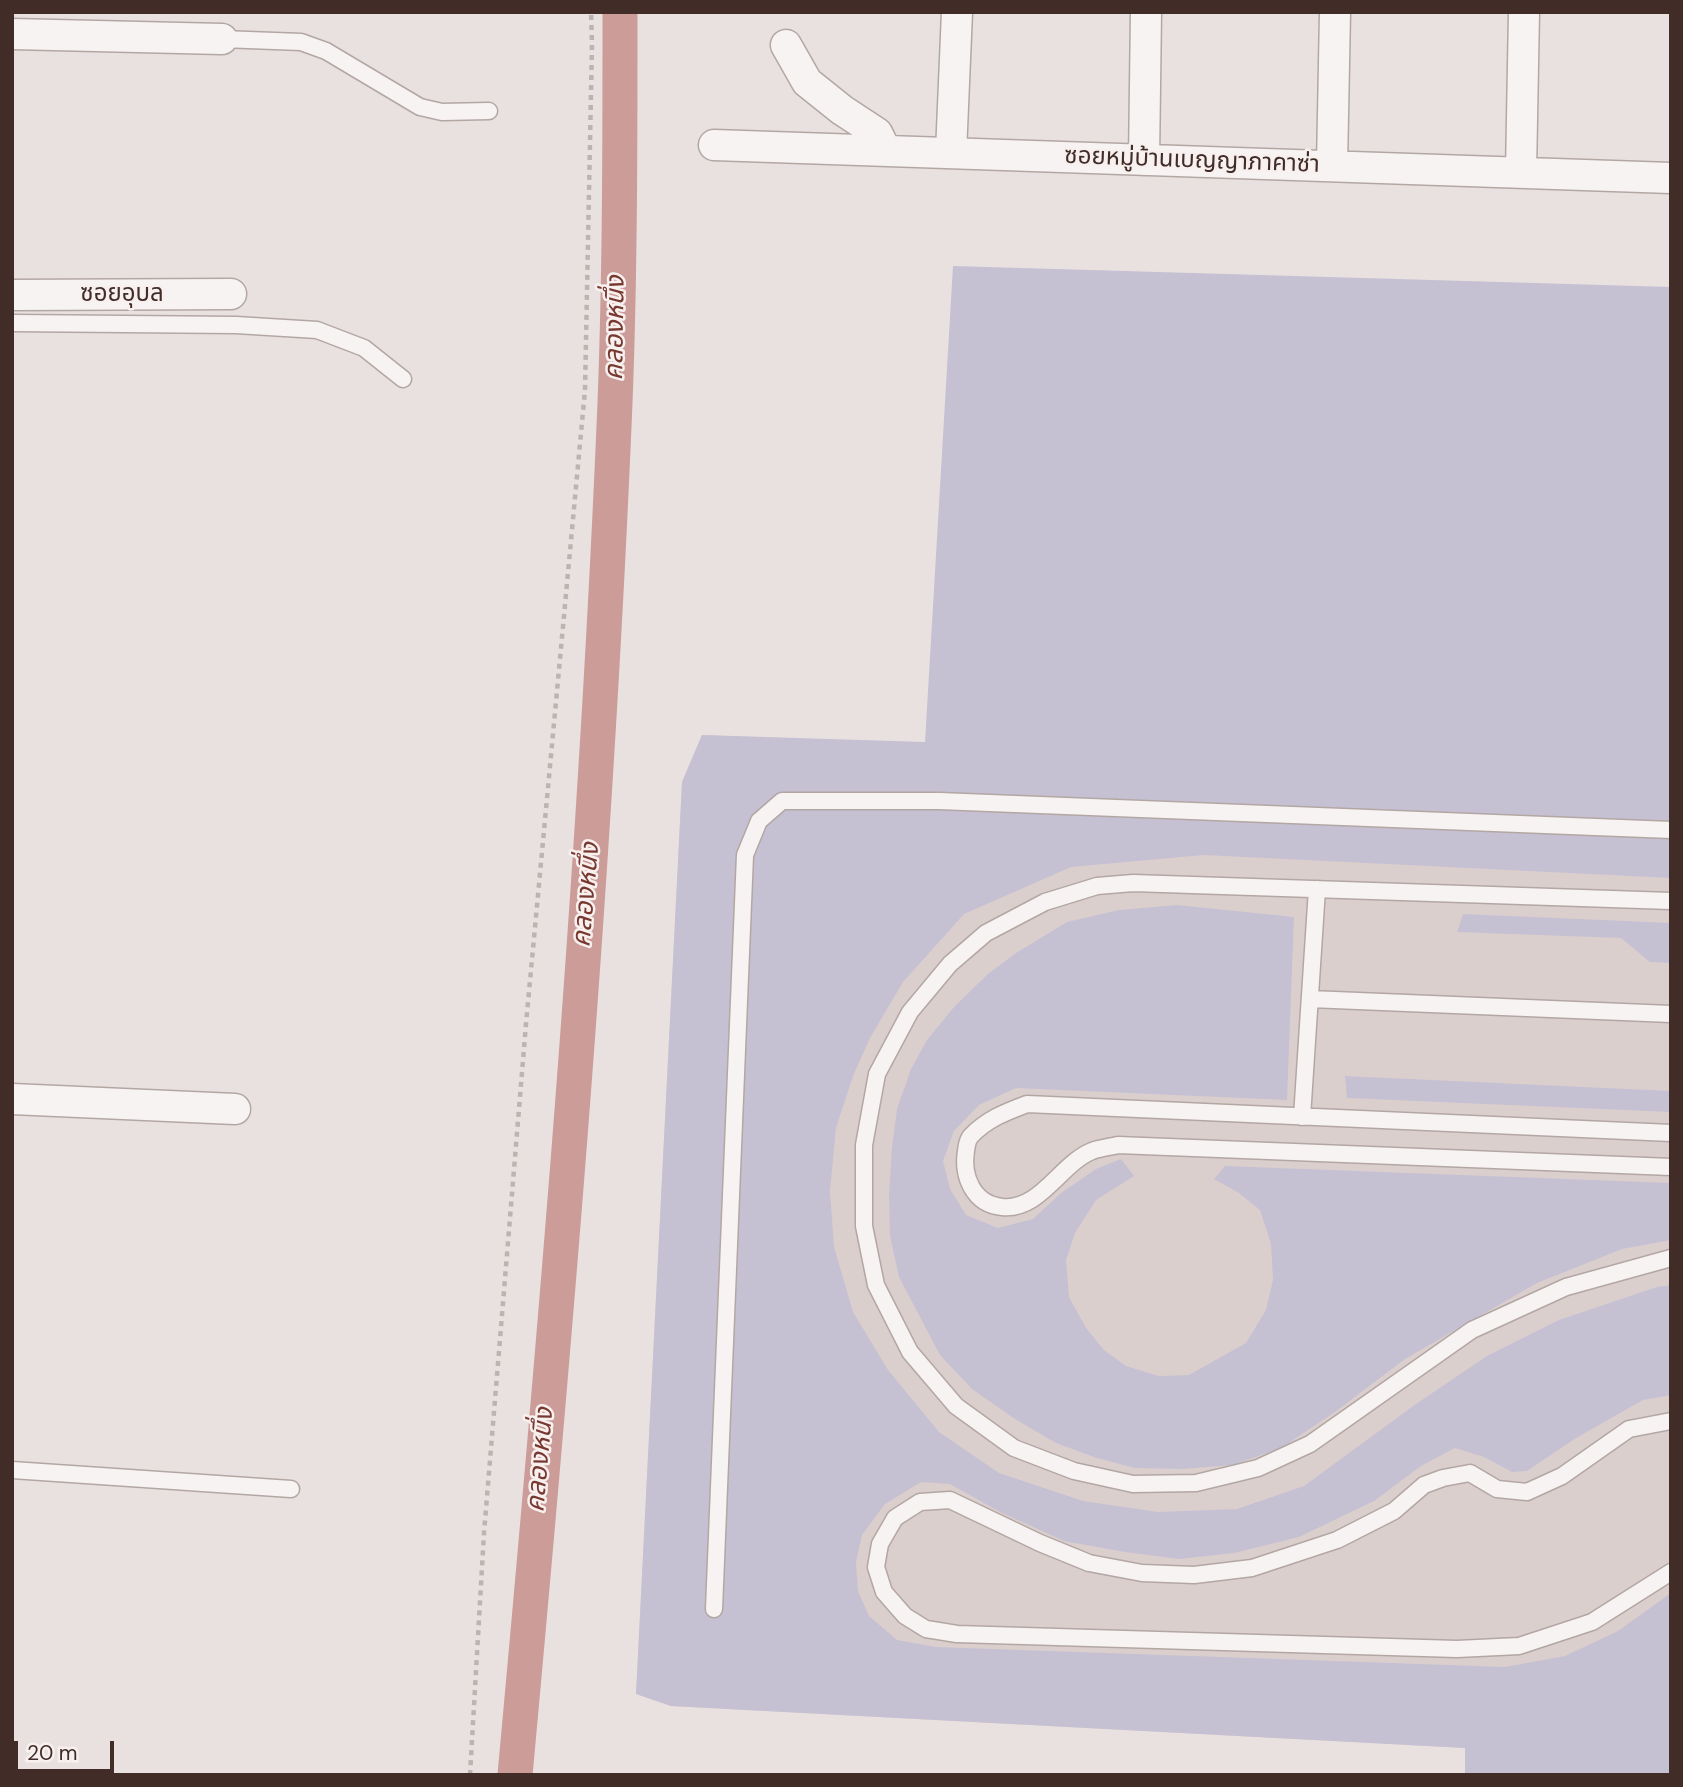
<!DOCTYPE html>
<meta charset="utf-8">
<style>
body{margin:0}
#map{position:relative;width:1683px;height:1787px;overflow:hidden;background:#e9e1df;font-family:"DM Sans",sans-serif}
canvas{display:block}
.frame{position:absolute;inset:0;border:14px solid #412c27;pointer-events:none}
.scale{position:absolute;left:14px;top:1741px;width:100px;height:32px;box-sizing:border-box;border:4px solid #412c27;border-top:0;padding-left:9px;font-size:21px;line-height:24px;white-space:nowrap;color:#412c27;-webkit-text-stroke:5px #f7f0ef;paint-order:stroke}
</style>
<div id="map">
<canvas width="1683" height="1787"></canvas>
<div class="frame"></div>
<div class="scale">20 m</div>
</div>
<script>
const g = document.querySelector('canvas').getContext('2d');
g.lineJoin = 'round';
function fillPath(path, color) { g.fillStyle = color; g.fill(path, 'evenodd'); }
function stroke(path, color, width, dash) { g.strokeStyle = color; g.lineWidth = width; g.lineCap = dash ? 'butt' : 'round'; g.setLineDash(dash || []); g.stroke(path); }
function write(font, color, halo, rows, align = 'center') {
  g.font = font + ' "DM Sans","Noto Sans Thai",sans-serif'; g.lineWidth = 5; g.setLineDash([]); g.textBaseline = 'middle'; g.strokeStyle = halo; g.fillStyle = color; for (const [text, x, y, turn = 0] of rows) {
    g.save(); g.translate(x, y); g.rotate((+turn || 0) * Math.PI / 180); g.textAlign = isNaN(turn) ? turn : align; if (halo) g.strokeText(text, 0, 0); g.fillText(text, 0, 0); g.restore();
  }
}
const built = new Path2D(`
 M 702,735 L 1671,773 L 1671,1775 L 1465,1775 L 1465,1748 L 671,1706 L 636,1694 L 682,782 Z`);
const green = new Path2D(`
 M 953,266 L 1671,287 L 1671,878 L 1204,855 L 1071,867 L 964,914 L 903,982 L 870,1038 L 853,1076 L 836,1128 L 830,1191 L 834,1247 L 853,1312 L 888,1370 L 939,1432 L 999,1473 L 1083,1501 L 1158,1512 L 1237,1509 L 1304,1486 L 1416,1404 L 1487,1356 L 1559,1320 L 1657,1287 L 1671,1285 L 1671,1395 L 1643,1400 L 1576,1438 L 1527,1471 L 1512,1472 L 1484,1457 L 1455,1448 L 1421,1466 L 1374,1501 L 1299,1537 L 1234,1553 L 1179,1559 L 1125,1552 L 1064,1541 L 1000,1512 L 950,1484 L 921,1482 L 885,1504 L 862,1535 L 856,1562 L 858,1591 L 869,1616 L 897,1640 L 936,1647 L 1505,1667 L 1565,1656 L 1618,1631 L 1671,1593 L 1671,1775 L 1465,1775 L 1465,1748 L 671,1706 L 636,1694 L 682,782 L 702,735 L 925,742 Z
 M 1177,905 L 1294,917 L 1287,1100 L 1016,1088 L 979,1105 L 954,1131 L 943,1161 L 950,1189 L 966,1215 L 998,1228 L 1033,1219 L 1061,1193 L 1096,1169 L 1121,1159 L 1134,1176 L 1096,1200 L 1075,1233 L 1066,1260 L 1069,1297 L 1086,1328 L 1104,1350 L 1126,1366 L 1159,1376 L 1189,1375 L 1246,1343 L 1266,1310 L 1273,1280 L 1271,1244 L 1260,1210 L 1239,1193 L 1214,1179 L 1225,1166 L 1671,1183 L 1671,1240 L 1622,1249 L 1537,1283 L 1405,1359 L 1335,1412 L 1281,1448 L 1233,1465 L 1182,1469 L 1135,1468 L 1097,1458 L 1056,1443 L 1015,1419 L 972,1389 L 940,1355 L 899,1277 L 890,1236 L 889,1195 L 892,1147 L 897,1109 L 911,1069 L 927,1040 L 954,1007 L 988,974 L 1016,953 L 1067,922 L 1119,910 Z
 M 1463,914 L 1671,923 L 1671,963 L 1650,962 L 1621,938 L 1457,932 Z
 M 1345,1076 L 1671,1091 L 1671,1112 L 1347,1098 Z`);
const canal = new Path2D(`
 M 515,1775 C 557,1318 596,861 615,403 C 620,273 620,142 620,12`);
const path = new Path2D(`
 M 470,1775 L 484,1533 L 526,1024 L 585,390 L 592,44 L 591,12`);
const lane = new Path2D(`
 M 222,39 L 301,42 L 326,51 L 420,107 L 442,112 L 489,111
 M 12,323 L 236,325 L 317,330 L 364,348 L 403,379
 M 1671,901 L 1133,883 L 1097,886 L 1045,902 L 986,933 L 950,964 L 910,1012 L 877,1074 L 864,1145 L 864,1226 L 876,1285 L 910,1352 L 956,1406 L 1014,1448 L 1074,1471 L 1133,1484 L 1196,1483 L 1258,1468 L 1310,1444 L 1472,1330 L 1566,1287 L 1671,1258
 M 1310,999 L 1671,1014
 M 1302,1117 L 1317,889
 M 1671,1133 L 1027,1104 C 1006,1112 987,1119 971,1136 C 967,1140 967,1145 966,1151 C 962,1176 973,1204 1002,1207 C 1040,1211 1060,1164 1092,1151 C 1100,1148 1110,1147 1118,1145 L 1671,1167
 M 1671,1421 L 1629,1429 L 1562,1476 L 1527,1492 L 1497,1489 L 1470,1473 L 1443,1478 L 1424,1485 L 1394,1511 L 1337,1540 L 1252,1568 L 1194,1575 L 1142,1573 L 1089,1563 L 1040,1543 L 950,1500 L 920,1502 L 895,1518 L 880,1544 L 876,1567 L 884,1592 L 905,1616 L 926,1629 L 957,1634 L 1457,1649 L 1519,1646 L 1592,1622 L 1671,1572
 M 12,1470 L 291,1489
 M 714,1609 L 745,855 L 759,821 L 782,801 L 939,801 L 1671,830`);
const street = new Path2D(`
 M 12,34 L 222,39
 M 786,45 L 807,82 L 842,110 L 877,133 L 886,151
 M 714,145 L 1671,178
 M 951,153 L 957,12
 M 1144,160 L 1146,12
 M 1332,166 L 1335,12
 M 1521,172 L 1524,12
 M 12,295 L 231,294
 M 12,1099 L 235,1109`);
const streetNames = [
 ["ซอยหมู่บ้านเบญญาภาคาซ่า",1192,161,2],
 ["ซอยอุบล",122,295]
];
const waterNames = [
 ["คลองหนึ่ง",616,328,-89],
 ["คลองหนึ่ง",587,895,-85],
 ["คลองหนึ่ง",541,1460,-85]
];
fillPath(built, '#dbcfcd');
fillPath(green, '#c6c0d3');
stroke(canal, '#cb9c98', 35);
stroke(lane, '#b3a7a4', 19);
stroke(street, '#b3a7a4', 33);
stroke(path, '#bdb3b1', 4.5, [5, 5]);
stroke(lane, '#f7f3f2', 16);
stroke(street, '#f7f3f2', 30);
write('24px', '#412c27', '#f7f0ef', streetNames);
write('italic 26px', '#77382f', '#f7f0ef', waterNames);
</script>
